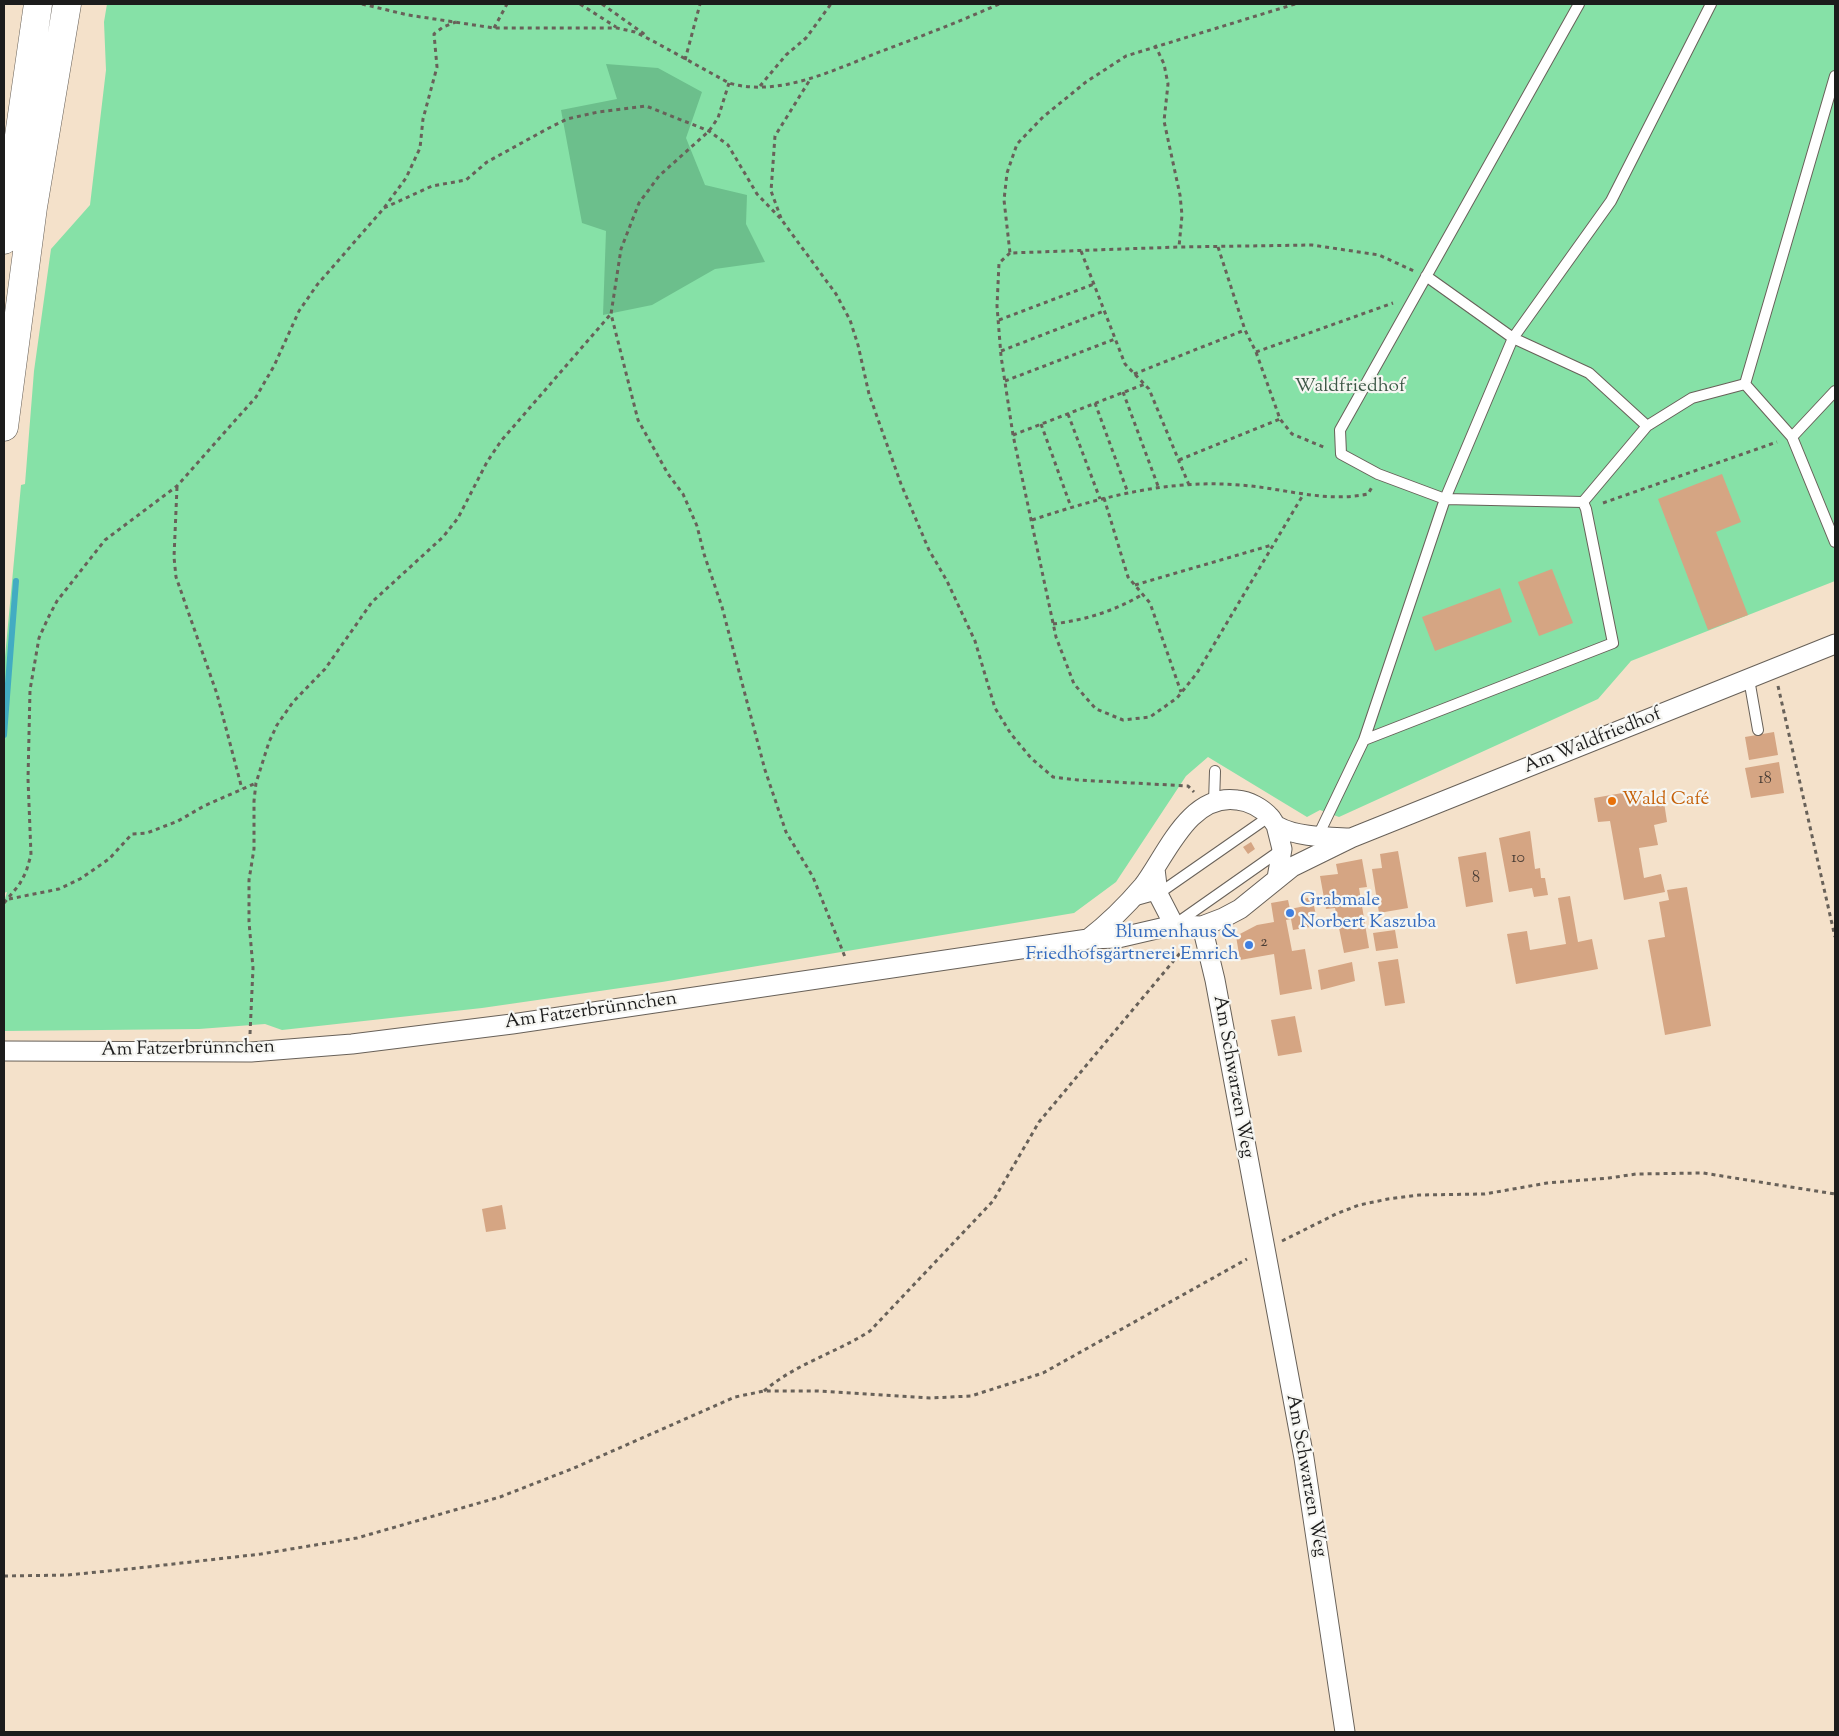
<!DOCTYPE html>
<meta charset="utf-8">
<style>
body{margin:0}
#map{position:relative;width:1839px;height:1736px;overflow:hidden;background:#f4e1ca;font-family:"Sorts Mill Goudy",serif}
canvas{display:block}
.frame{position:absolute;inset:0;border:5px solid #1c1c1c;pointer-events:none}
</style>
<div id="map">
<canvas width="1839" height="1736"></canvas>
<div class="frame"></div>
</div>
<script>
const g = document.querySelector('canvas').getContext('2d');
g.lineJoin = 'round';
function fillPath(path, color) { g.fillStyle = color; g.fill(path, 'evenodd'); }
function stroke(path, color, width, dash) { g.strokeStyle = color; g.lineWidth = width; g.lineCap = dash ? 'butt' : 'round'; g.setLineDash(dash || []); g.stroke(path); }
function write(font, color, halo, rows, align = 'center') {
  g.font = font + ' "Sorts Mill Goudy",serif'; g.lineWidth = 4.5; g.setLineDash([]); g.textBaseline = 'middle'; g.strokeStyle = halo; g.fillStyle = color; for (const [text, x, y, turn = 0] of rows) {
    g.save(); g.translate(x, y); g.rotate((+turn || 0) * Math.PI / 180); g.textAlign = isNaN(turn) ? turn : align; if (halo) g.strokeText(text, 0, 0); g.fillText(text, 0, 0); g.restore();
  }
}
const green = new Path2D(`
 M 107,4 L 1835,4 L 1835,581 L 1631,661 L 1598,699 L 1339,817 L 1320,810 L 1307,817 L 1208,757 L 1186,776 L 1116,882 L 1074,913 L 662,982 L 482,1008 L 282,1030 L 265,1024 L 199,1029 L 4,1031 L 4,902 L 7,892 L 4,893 L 4,668 L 21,485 L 25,484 L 34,371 L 51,249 L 90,205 L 106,70 L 104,22 Z`);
const forest = new Path2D(`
 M 606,64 L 658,68 L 702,92 L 686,138 L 705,185 L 747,195 L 746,224 L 765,262 L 715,269 L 652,305 L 603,315 L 606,231 L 582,223 L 561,110 L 617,99 Z`);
const stream = new Path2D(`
 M 4,735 L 16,581`);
const building = new Path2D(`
 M 1722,474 L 1741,522 L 1716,532 L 1748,615 L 1708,630 L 1658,499 Z
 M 1552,569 L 1573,623 L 1539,636 L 1518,582 Z
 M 1500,588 L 1512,622 L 1435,651 L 1422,617 Z
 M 1774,732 L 1778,755 L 1749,760 L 1745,737 Z
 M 1779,762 L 1784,793 L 1751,798 L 1745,768 Z
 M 1628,792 L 1630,802 L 1650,799 L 1651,804 L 1664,802 L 1667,822 L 1654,825 L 1658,845 L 1639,848 L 1644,878 L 1661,874 L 1665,892 L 1624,900 L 1610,821 L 1598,822 L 1594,798 Z
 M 1530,831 L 1535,869 L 1540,868 L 1541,878 L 1545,878 L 1548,895 L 1534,897 L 1532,888 L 1509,892 L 1499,838 Z
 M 1251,842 L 1255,849 L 1248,854 L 1243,847 Z
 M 1398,851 L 1408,908 L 1379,913 L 1372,869 L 1382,868 L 1380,854 Z
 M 1486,852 L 1493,902 L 1466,907 L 1458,857 Z
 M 1362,859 L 1367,887 L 1359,888 L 1369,948 L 1344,953 L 1335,908 L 1326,909 L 1320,876 L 1338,874 L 1336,864 Z
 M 1687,887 L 1711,1026 L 1665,1035 L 1648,940 L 1665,937 L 1659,902 L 1669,900 L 1667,890 Z
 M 1570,896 L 1578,942 L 1592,939 L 1598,969 L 1516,984 L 1507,934 L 1527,931 L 1530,950 L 1566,944 L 1558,898 Z
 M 1312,897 L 1316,915 L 1308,917 L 1310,927 L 1293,930 L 1291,919 L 1286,920 L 1292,951 L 1305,949 L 1312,989 L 1280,995 L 1274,954 L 1240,960 L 1236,936 L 1257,925 L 1274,922 L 1271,903 L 1288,900 L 1290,909 L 1305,906 L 1303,899 Z
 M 1395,930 L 1398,948 L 1376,951 L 1373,933 Z
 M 1398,959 L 1405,1003 L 1385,1006 L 1378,962 Z
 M 1352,962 L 1355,981 L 1321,990 L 1318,970 Z
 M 1295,1016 L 1302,1052 L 1278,1056 L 1271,1020 Z
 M 502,1205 L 506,1229 L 486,1232 L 482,1209 Z`);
const path = new Path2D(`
 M 362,4 L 408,15 L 494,28 L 617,28 L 635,32 L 653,41 L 729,83 C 779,98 836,69 882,51 C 922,36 961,21 999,4
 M 580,4 L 616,27
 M 602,4 L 647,36
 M 1295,4 L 1126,56 L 1086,82 L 1043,117 L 1017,144 L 1007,173 L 1004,200 L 1010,253 L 1179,247 L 1312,245 L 1379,255 L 1414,271
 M 494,28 L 507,4
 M 1155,45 L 1164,64 L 1168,84 L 1164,121 L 1180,195 L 1182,215 L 1179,247
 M 685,60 L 700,4
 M 729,83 L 718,118 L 709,131 L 659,176 L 639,203 L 621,249 L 611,314 L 638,420 L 668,474 L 683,494 L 697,526 L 704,554 L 722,607 L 765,770 L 786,832 L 813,877 L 845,957
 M 760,86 L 786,55 L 806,38 L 831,4
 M 384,208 L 432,186 L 466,180 L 487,162 L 547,129 L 567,119 L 598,112 L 646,106 L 709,131 L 728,145 L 757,194 L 781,219 L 836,294 L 850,320 L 858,345 L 869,394 L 901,484 L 929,550 L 947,581 L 975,641 L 995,708 L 1011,734 L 1031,758 L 1053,777 L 1078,780 L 1188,786 L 1194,792
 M 781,218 L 771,191 L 775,136 L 811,78
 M 1218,247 L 1245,330 L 1256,352 L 1280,419 L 1292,434 L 1326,448
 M 1081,251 L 1125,364 L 1149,389 L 1189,485
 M 1010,253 L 999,263 L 997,306 L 1001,356 L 1013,435 L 1056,637 L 1074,684 L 1096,709 L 1123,720 L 1150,717 L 1177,698 L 1197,673 L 1303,495
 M 999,320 L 1094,284
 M 1001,351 L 1104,311
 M 1256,352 L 1393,303
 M 1134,374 L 1245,330
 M 1005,381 L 1115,339
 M 1123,392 L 1158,486
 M 1095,403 L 1128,493
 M 1068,414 L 1100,499
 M 1041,424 L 1071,507
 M 1013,435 L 1145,384
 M 1179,460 L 1280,419
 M 177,487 L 174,557 L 176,577 L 217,694 L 242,789
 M 1104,498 L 1128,577 L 1150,603 L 1181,692
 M 1603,503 L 1777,442
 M 1032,520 C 1101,497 1168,479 1240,485 C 1283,488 1325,503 1368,494 L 1372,487
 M 1135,585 L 1272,545
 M 1053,624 C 1085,620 1115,611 1143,594
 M 1778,686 L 1835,937
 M 9,899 L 59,889 L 80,879 L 109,859 L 132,834 L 147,833 L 178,821 L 204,806 L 256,783
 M 4,903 L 19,885 L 26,872 L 31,855 L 28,779 L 30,690 L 39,638 L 48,618 L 57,601 L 105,540 L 177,486 L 256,397 L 274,366 L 299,311 L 317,285 L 384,208 L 406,178 L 420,148 L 423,119 L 437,67 L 434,34 L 443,27 L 456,22
 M 250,1034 L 253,968 L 249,922 L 249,880 L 254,849 L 254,801 L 256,783 L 269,742 L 277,725 L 293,702 L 325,669 L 372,602 L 443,537 L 458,518 L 487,462 L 501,441 L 610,315
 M 1282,1241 L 1336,1214 L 1359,1205 L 1388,1199 L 1419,1195 L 1485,1194 L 1547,1183 L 1609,1178 L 1636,1174 L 1703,1173 L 1835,1194
 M 764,1391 C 795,1364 836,1353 870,1331 L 993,1201 L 1039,1122 L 1186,946
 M 4,1576 L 68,1575 L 138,1568 L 261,1554 L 357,1538 L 500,1497 L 574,1468 L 735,1397 L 764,1391 L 818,1391 L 930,1398 L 971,1396 L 1043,1373 L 1247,1259`);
const lane = new Path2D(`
 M 1579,4 L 1340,430 L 1341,454 L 1378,474 L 1445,499 L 1583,502
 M 1426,276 L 1513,338 L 1589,373 L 1647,426
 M 1745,384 L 1792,437
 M 1835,391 L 1792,437 L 1835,542
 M 1749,679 L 1758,730
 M 1364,740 L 1445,499 L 1513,338 L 1611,201 L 1711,4
 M 1214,803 L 1215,771
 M 1317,838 L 1364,740 L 1613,643 L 1586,509 L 1583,502 L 1647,426 L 1692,398 L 1745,384 L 1835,76
 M 1133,901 L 1158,894 L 1270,816
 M 1177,923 L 1281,850`);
const street = new Path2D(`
 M 1276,825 L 1282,849 L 1277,878
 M 1155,869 L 1158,894 L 1174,925
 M 1202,926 L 1215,980 L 1304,1458 L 1345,1732
 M 1088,939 C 1109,923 1126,906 1143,886 C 1166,856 1189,793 1237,800 C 1249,801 1262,808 1270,817 C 1273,820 1274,824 1277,826 C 1296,837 1327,837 1349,838
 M 4,1051 L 251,1052 L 352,1044 L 512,1024 L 1088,939 L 1118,938 L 1174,925 L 1202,926 L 1223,918 L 1240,909 L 1292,867 L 1351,838 L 1835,644`);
const highway = new Path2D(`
 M 4,240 L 38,4
 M 4,427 L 33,207 L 67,4`);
const markers = [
 [1612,801,5,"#e8710a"],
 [1290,913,5,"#3f7fe0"],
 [1249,945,5,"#3f7fe0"]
];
const numberNames = [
 ["18",1765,780],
 ["10",1518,859],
 ["8",1476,879],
 ["2",1264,943]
];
const parkNames = [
 ["Waldfriedhof",1350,388]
];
const streetNames = [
 ["Am Waldfriedhof",1593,742,-22],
 ["Am Fatzerbrünnchen",591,1012,-8],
 ["Am Fatzerbrünnchen",188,1050,-1],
 ["Am Schwarzen Weg",1232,1077,80],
 ["Am Schwarzen Weg",1305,1476,80]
];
const foodNames = [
 ["Wald Café",1622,801]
];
const shopNames = [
 ["Grabmale",1300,902],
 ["Norbert Kaszuba",1300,924],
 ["Blumenhaus &",1239,934,"right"],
 ["Friedhofsgärtnerei Emrich",1239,956,"right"]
];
fillPath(green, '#86e1a7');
fillPath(forest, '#6cbf8c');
stroke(stream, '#42acc2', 6);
fillPath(building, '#d5a583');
stroke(lane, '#686159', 12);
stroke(street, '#686159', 21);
stroke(highway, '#686159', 29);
stroke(path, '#686159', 3, [4, 4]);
stroke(lane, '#fff', 10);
stroke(street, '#fff', 19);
stroke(highway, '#fff', 28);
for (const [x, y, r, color] of markers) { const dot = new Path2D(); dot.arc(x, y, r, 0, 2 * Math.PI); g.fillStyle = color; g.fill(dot); stroke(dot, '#f6f6f2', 2); }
write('16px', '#4a3e36', null, numberNames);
write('19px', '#3c5746', '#f6f6f2', parkNames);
write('19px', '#1c1c1c', '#f6f6f2', streetNames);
write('19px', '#c56008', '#f6f6f2', foodNames, 'left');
write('19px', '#366cbe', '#f6f6f2', shopNames, 'left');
</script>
